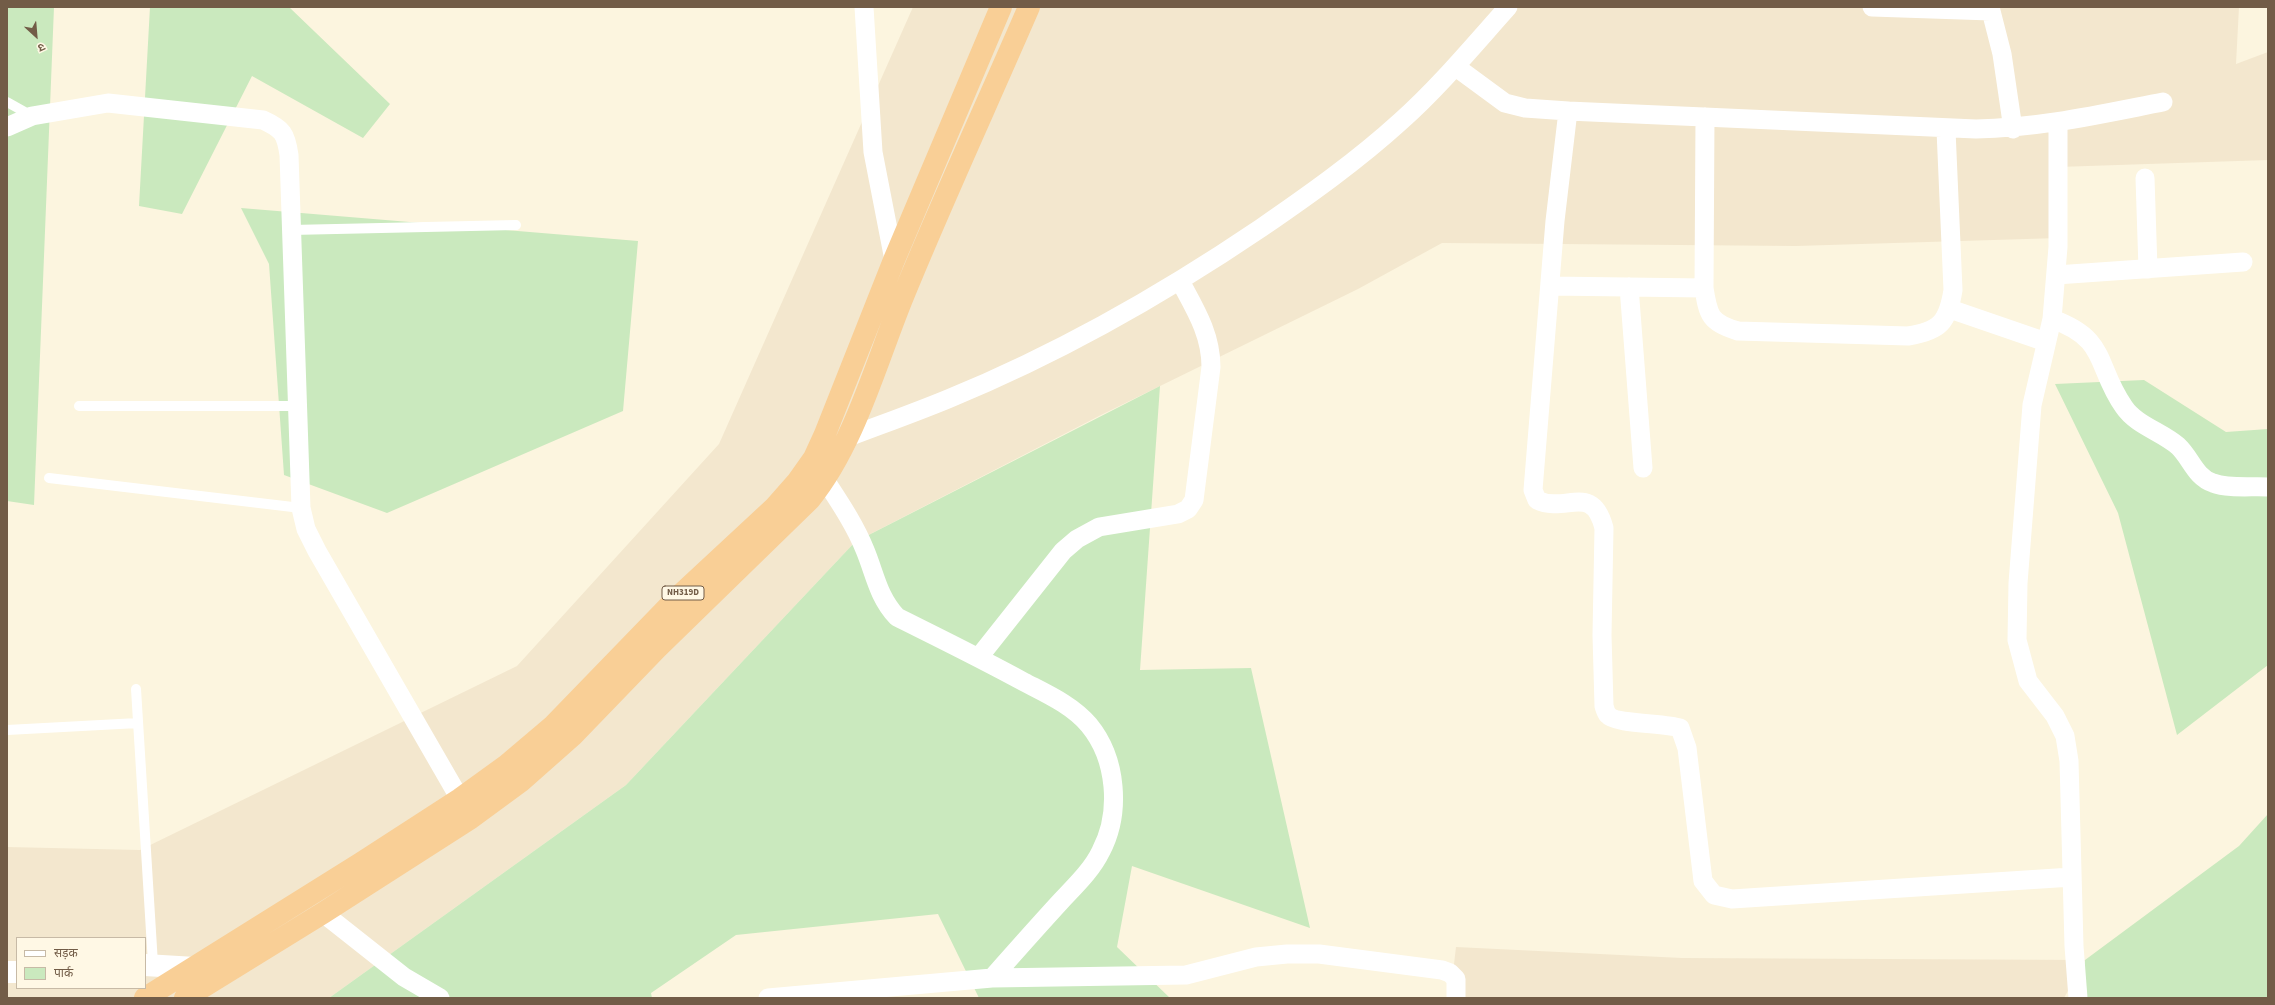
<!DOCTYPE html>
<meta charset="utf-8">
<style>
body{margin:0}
#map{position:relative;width:2275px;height:1005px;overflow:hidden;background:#fcf5df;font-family:"Source Sans 3","Noto Sans Devanagari",sans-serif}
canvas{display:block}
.frame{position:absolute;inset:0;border:8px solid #725c47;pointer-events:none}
.legend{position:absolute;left:16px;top:937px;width:130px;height:52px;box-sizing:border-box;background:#fff8e5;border:1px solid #c7baa6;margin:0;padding:5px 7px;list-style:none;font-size:12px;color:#725c47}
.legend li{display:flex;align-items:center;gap:8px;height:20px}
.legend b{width:20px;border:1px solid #c7baa6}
.north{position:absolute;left:16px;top:16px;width:40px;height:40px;-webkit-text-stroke:3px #fff8e5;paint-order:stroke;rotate:154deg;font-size:11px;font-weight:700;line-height:16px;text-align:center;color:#725c47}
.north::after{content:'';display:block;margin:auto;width:14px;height:18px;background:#725c47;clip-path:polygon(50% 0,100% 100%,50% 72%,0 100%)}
</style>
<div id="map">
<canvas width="2275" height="1005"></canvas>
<div class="frame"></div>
<ul class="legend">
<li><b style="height:5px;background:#fff"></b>सड़क</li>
<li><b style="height:11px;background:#cae9be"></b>पार्क</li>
</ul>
<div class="north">उ</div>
</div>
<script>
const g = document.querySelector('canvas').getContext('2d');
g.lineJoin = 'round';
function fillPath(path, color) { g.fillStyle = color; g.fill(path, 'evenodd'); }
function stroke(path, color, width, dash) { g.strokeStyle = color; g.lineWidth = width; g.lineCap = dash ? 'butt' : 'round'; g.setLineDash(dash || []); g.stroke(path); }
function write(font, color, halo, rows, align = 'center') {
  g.font = font + ' "Source Sans 3",sans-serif'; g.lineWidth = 4; g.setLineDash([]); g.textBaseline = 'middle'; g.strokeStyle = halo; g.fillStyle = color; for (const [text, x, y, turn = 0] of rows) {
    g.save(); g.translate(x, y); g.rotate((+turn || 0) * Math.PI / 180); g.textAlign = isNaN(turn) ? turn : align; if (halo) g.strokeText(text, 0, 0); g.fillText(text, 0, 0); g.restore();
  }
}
const residential = new Path2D(`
 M 913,7 L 2239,7 L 2236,64 L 2268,52 L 2268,160 L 2058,167 L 2059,238 L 1796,246 L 1442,243 L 1358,289 L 1101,415 L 855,542 L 626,785 L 329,998 L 7,998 L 7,847 L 140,850 L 517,666 L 719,444 ZM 17,938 L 145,938 L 145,988 L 17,988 Z
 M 1456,947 L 1682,958 L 2085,960 L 2064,998 L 1450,998 Z`);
const green = new Path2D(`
 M 7,7 L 54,7 L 34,505 L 7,501 Z
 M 150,7 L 289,7 L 390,104 L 363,138 L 252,76 L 182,214 L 139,206 Z
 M 241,208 L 638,241 L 623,411 L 387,513 L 284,475 L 269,264 Z
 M 2144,380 L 2226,432 L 2268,429 L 2268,665 L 2177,735 L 2118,513 L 2055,384 Z
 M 1160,386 L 1140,670 L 1251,668 L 1310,928 L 1132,866 L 1117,947 L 1170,998 L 979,998 L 938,914 L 736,935 L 651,993 L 652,998 L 329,998 L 626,785 L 855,542 Z
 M 2268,814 L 2268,998 L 2080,998 L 2085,960 L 2239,846 Z`);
const service = new Path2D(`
 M 7,102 L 32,116
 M 291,230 L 516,225
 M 79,406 L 296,406
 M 49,478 L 301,508
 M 136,689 L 153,964
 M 7,730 L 138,723`);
const minor = new Path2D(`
 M 864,7 L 873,152 L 894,260
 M 1872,7 L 1991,11
 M 1990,7 L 2002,54 L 2013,129
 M 1456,67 L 1505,103 L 1525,108 L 1568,111 L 1976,129 C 2040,128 2101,114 2163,102
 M 1568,111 L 1555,221 L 1533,490 L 1537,500 C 1566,514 1592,482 1604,528 L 1602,635 L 1604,706 C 1605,709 1606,713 1608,715 C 1615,724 1665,723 1680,728 L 1687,748 L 1703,881 L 1714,895 L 1732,899 L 2072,877
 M 1705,117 L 1704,288 C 1708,315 1710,323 1738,331 L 1908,336 C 1940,331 1948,322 1953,290 L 1946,130
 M 2058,123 L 2058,247 L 2052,319 L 2032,405 L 2018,583 L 2017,640 L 2028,681 L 2055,716 L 2065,736 L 2069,761 L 2074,946 L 2078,998
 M 7,127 L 32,116 L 108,103 L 263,120 C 283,129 286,134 289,155 L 301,508 L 306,529 L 317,551 L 460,799
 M 2145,178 L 2148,269
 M 2056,275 L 2243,262
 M 1550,286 L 1704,288
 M 1629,287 L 1643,468
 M 1950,309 L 2046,342
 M 2052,319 C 2109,339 2095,366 2124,407 C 2136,425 2162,432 2178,446 C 2191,458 2195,477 2213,483 C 2229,489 2251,486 2268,487
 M 846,438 C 880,425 914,413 948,399 C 1058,354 1162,295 1261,228 C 1309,195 1357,161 1401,121 C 1440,86 1473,46 1508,7
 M 825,480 C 840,503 855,525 865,550 C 875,574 878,597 897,617 C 939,638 982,659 1024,682 C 1047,694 1072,705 1089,725 C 1117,759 1121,813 1101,851 C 1092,870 1075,886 1061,901 C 1038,926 1015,952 992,978
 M 979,657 L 1063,551 L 1077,539 L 1099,527 L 1178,514 L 1188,509 L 1194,500 L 1211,367 C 1211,334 1195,309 1180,281
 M 323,913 L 404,977 L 440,998
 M 768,998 L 992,978 L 1186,975 L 1256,957 L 1287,954 L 1319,954 L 1442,970 L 1450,973 L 1456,979 L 1456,998`);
const tertiary = new Path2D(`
 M 145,965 L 195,968
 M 7,972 L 17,972`);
const trunk = new Path2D(`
 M 145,998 L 361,863 L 460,799 L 507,765 L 553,726 L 677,598 L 775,507 L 797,482 L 814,458 L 825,434 L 894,260 L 1001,7
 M 185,998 L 323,913 L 471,818 L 520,782 L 572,736 L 657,648 L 810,499 C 854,445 876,363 902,299 C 942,201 987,104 1029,7`);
const shields = [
 [683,593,42]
];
const shieldNames = [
 ["NH319D",683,593]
];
fillPath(residential, '#f3e7ce');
fillPath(green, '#cae9be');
stroke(service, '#fff', 10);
stroke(minor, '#fff', 19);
stroke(tertiary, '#fff', 22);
stroke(trunk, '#f9cf96', 22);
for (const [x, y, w] of shields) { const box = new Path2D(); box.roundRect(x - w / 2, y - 7, w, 14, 3); g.fillStyle = '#fff8e5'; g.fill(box); stroke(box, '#725c47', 1); }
write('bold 9px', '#725c47', null, shieldNames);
</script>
